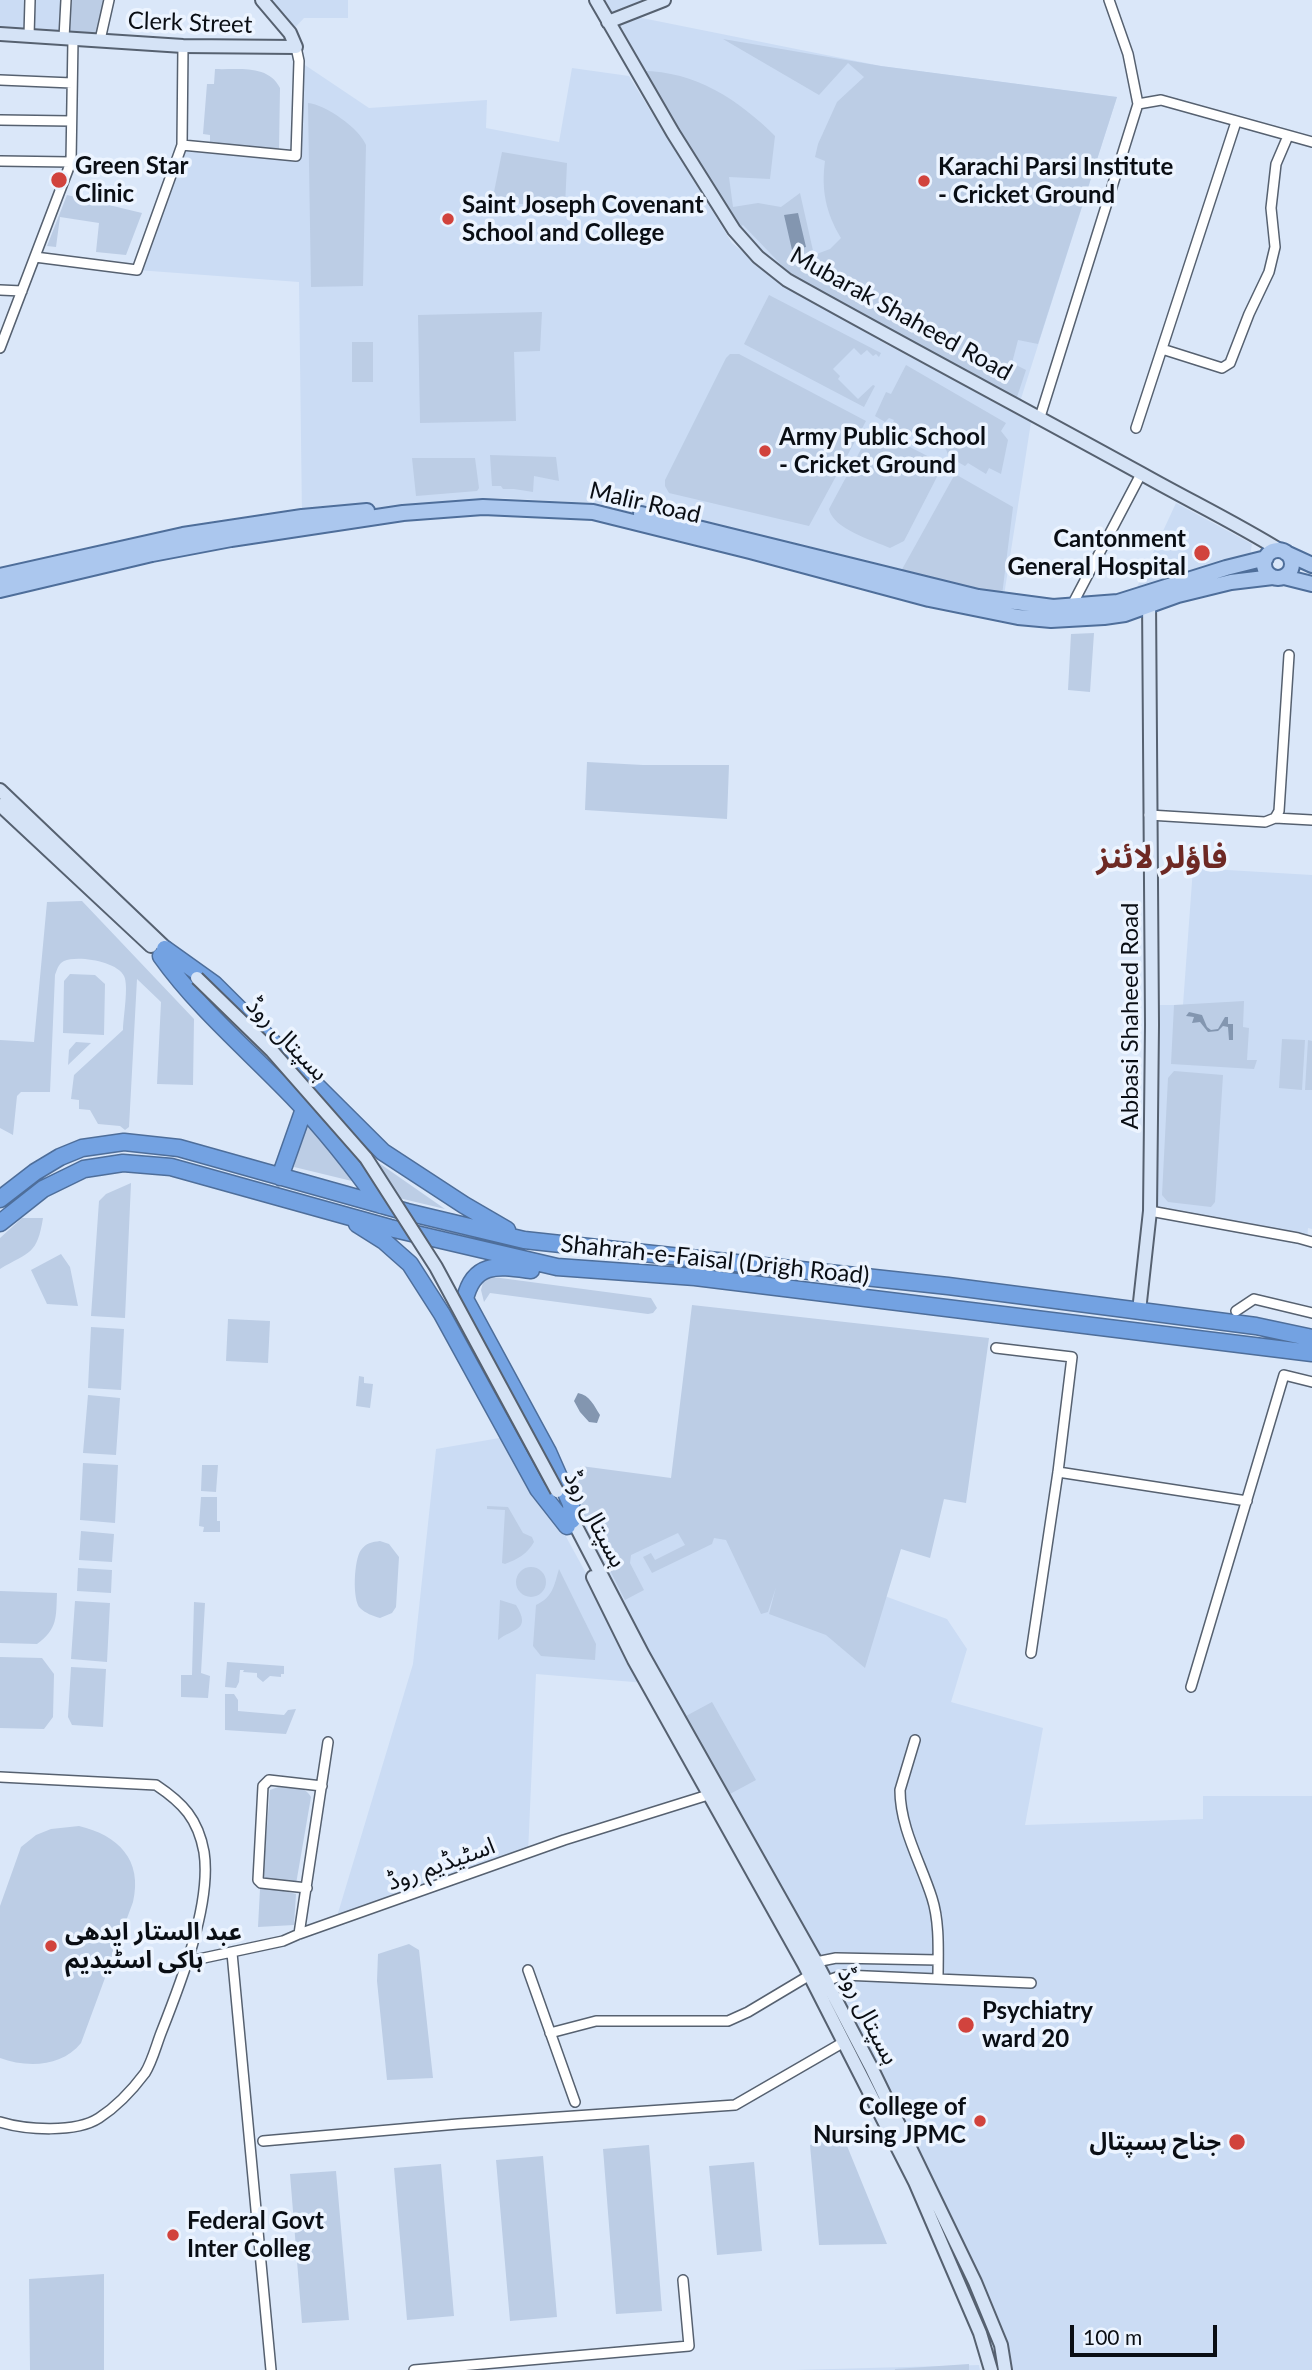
<!DOCTYPE html>
<meta charset="utf-8">
<style>
body{margin:0}
#map{position:relative;width:1312px;height:2370px;overflow:hidden;background:#dae7f9;font-family:Lato,sans-serif}
canvas{display:block}
.scale{position:absolute;left:1070px;top:2325px;width:147px;height:32px;box-sizing:border-box;border:4px solid #0a0e14;border-top:0;padding-left:9px;font-size:21px;line-height:24px;white-space:nowrap;color:#0a0e14;-webkit-text-stroke:5px #ecf4ff;paint-order:stroke}
</style>
<div id="map">
<canvas width="1312" height="2370"></canvas>
<div class="scale">100 m</div>
</div>
<script>
const g = document.querySelector('canvas').getContext('2d');
g.lineJoin = 'round';
function fillPath(path, color) { g.fillStyle = color; g.fill(path, 'evenodd'); }
function stroke(path, color, width, dash) { g.strokeStyle = color; g.lineWidth = width; g.lineCap = dash ? 'butt' : 'round'; g.setLineDash(dash || []); g.stroke(path); }
function write(font, color, halo, rows, align = 'center') {
  g.font = font + ' Lato,"Noto Sans Arabic",sans-serif'; g.lineWidth = 7; g.setLineDash([]); g.textBaseline = 'middle'; g.strokeStyle = halo; g.fillStyle = color; for (const [text, x, y, turn = 0] of rows) {
    g.save(); g.translate(x, y); g.rotate((+turn || 0) * Math.PI / 180); g.textAlign = isNaN(turn) ? turn : align; if (halo) g.strokeText(text, 0, 0); g.fillText(text, 0, 0); g.restore();
  }
}
const built = new Path2D(`
 M 0,0 L 66,0 L 64,38 L 0,34 Z
 M 262,0 L 348,0 L 348,18 L 304,18 L 290,33 Z
 M 596,0 L 664,0 L 627,15 L 881,66 L 1117,97 L 1019,405 L 787,280 L 734,230 Z
 M 299,61 L 369,108 L 487,100 L 486,128 L 559,142 L 572,68 L 629,76 L 732,243 L 783,285 L 884,343 L 1031,422 L 1003,602 L 594,503 L 499,498 L 302,517 L 299,282 L 137,270 L 182,145 L 299,156 Z
 M 1176,503 L 1252,544 L 1249,562 L 1132,598 Z
 M 1193,868 L 1312,875 L 1312,1229 L 1308,1228 L 1307,1241 L 1150,1211 L 1152,1005 L 1183,1005 Z
 M 511,1436 L 646,1683 L 536,1674 L 528,1853 L 335,1923 L 413,1664 L 436,1449 Z
 M 583,1515 L 780,1529 L 882,1595 L 947,1619 L 967,1649 L 951,1702 L 1043,1728 L 1025,1825 L 1203,1819 L 1203,1796 L 1312,1796 L 1312,2370 L 1005,2370 L 926,2178 L 572,1520 Z
 M 979,2365 L 980,2370 L 796,2370 Z`);
const green = new Path2D(`
 M 66,0 L 109,0 L 100,40 L 64,38 Z
 M 723,39 L 881,66 L 1117,97 L 1038,344 L 1018,340 L 1012,363 L 1026,370 L 1015,403 L 797,281 L 743,225 L 739,228 L 642,71 C 695,71 739,100 775,136 L 770,179 L 729,177 L 733,207 L 758,203 L 781,207 L 800,193 L 814,255 L 830,249 L 841,238 C 826,213 821,190 825,161 L 815,157 L 818,144 L 837,102 L 864,77 L 848,63 L 819,95 Z
 M 215,69 C 238,70 268,64 280,88 L 279,149 L 210,143 L 210,135 L 203,134 L 207,84 L 214,84 Z
 M 308,103 C 325,104 360,129 366,145 L 363,286 L 311,287 Z
 M 502,152 L 567,163 L 565,207 L 492,202 Z
 M 67,195 L 142,213 L 126,255 L 96,252 L 99,223 L 60,217 L 56,247 L 47,246 Z
 M 769,295 L 881,353 L 879,357 L 876,354 L 873,356 L 867,350 L 861,355 L 854,348 L 833,369 L 840,376 L 838,379 L 858,399 L 873,385 L 875,386 L 864,407 L 744,344 Z
 M 542,312 L 540,351 L 514,352 L 516,421 L 420,423 L 418,315 Z
 M 352,342 L 373,342 L 373,382 L 352,382 Z
 M 730,354 L 739,354 L 866,421 L 809,526 L 669,493 L 665,486 L 665,480 L 726,358 Z
 M 906,365 L 1006,423 L 1001,431 L 1008,440 L 1001,474 L 989,468 L 986,474 L 968,463 L 965,466 L 949,457 L 941,437 L 938,441 L 927,436 L 929,431 L 906,433 L 892,425 L 894,420 L 889,418 L 885,422 L 875,416 L 886,392 L 891,394 Z
 M 878,433 L 883,433 L 935,460 L 940,471 L 904,541 L 890,548 C 872,540 833,529 829,509 L 867,438 Z
 M 490,455 L 556,457 L 559,481 L 534,476 L 533,492 L 514,489 L 503,489 L 501,486 L 492,486 Z
 M 412,458 L 475,458 L 479,488 L 477,491 L 416,496 Z
 M 955,474 L 1013,507 L 1001,603 L 900,573 Z
 M 1094,633 L 1090,692 L 1068,690 L 1071,634 Z
 M 587,762 L 643,765 L 729,765 L 727,819 L 585,810 Z
 M 82,901 L 194,1019 L 193,1085 L 157,1084 L 161,1002 L 137,979 L 129,1127 L 125,1130 L 120,1126 L 98,1124 L 90,1110 L 79,1109 L 79,1100 L 71,1099 L 74,1075 L 123,1030 C 123,1018 129,986 124,976 C 117,961 77,955 64,961 C 58,964 57,970 55,975 L 50,1092 L 21,1092 L 17,1096 L 13,1135 L 0,1128 L 0,1040 L 34,1042 L 47,902 Z
 M 70,974 L 95,975 L 105,984 L 104,1035 L 63,1033 L 64,981 Z
 M 1244,1001 L 1243,1027 L 1249,1028 L 1247,1060 L 1257,1060 L 1254,1069 L 1171,1064 L 1174,1005 Z
 M 1282,1039 L 1305,1040 L 1302,1090 L 1279,1088 Z
 M 1308,1040 L 1312,1041 L 1312,1090 L 1305,1090 Z
 M 76,1042 L 91,1043 L 68,1065 L 69,1050 Z
 M 1174,1071 L 1223,1075 L 1215,1202 L 1211,1207 L 1168,1202 L 1162,1195 L 1168,1078 Z
 M 304,1121 L 360,1183 L 294,1167 Z
 M 376,1161 L 445,1209 L 399,1198 Z
 M 131,1183 L 125,1318 L 91,1316 L 99,1201 L 106,1194 Z
 M 22,1218 L 43,1218 C 37,1255 30,1251 0,1269 L 0,1238 Z
 M 61,1254 L 70,1267 L 78,1306 L 47,1304 L 31,1270 Z
 M 493,1277 L 651,1298 L 657,1308 L 653,1313 L 648,1314 L 490,1293 L 484,1302 L 481,1290 L 484,1279 Z
 M 692,1305 L 989,1338 L 966,1503 L 944,1499 L 930,1558 L 901,1549 L 865,1668 L 826,1635 L 769,1614 L 776,1587 L 768,1612 L 761,1614 L 726,1540 L 714,1538 L 712,1544 L 652,1573 L 643,1557 L 651,1553 L 655,1560 L 685,1545 L 678,1533 L 631,1555 L 630,1563 L 644,1590 L 625,1600 L 588,1527 L 591,1521 L 583,1515 L 580,1516 L 562,1483 L 581,1466 L 671,1478 Z
 M 228,1319 L 270,1321 L 268,1363 L 226,1361 Z
 M 91,1327 L 124,1329 L 121,1390 L 88,1388 Z
 M 359,1376 L 364,1377 L 364,1383 L 373,1384 L 370,1408 L 356,1406 Z
 M 88,1395 L 120,1398 L 116,1455 L 83,1453 Z
 M 83,1463 L 118,1465 L 115,1523 L 80,1520 Z
 M 202,1465 L 218,1465 L 216,1492 L 201,1491 Z
 M 201,1497 L 217,1497 L 217,1521 L 220,1521 L 220,1532 L 203,1532 L 204,1527 L 199,1526 Z
 M 487,1506 L 508,1507 L 523,1533 L 532,1537 L 534,1542 C 527,1554 518,1559 505,1564 L 502,1563 L 505,1510 L 487,1509 Z
 M 81,1531 L 114,1534 L 112,1562 L 79,1560 Z
 M 380,1541 L 389,1544 L 399,1557 L 396,1607 L 392,1613 L 380,1618 C 373,1616 365,1613 360,1608 C 352,1600 354,1559 361,1550 C 366,1543 372,1542 380,1541 Z
 M516 1582a15 15 0 1 1 30 0a15 15 0 1 1-30 0Z
 M 78,1568 L 112,1570 L 111,1593 L 77,1591 Z
 M 559,1569 L 596,1644 L 595,1660 L 541,1656 L 533,1646 L 536,1605 C 553,1597 554,1586 559,1569 Z
 M 0,1591 L 57,1593 C 56,1617 58,1629 37,1644 L 0,1643 Z
 M 500,1600 L 516,1605 C 532,1631 513,1628 498,1640 Z
 M 75,1601 L 110,1603 L 107,1662 L 71,1659 Z
 M 194,1602 L 205,1603 L 201,1673 L 210,1676 L 208,1698 L 181,1697 L 181,1675 L 192,1675 Z
 M 0,1657 L 42,1658 L 54,1674 L 53,1717 L 44,1729 L 0,1728 Z
 M 227,1662 L 284,1666 L 284,1674 L 281,1674 L 281,1677 L 270,1676 L 263,1682 L 257,1677 L 257,1673 L 243,1672 L 244,1670 L 240,1670 L 239,1682 L 236,1688 L 225,1687 Z
 M 71,1667 L 106,1669 L 103,1727 L 72,1725 L 68,1717 Z
 M 225,1694 L 234,1694 L 238,1700 L 238,1711 L 284,1715 L 288,1710 L 296,1709 L 286,1734 L 225,1730 Z
 M 712,1702 L 756,1780 L 730,1794 L 686,1716 Z
 M 278,1787 C 290,1788 305,1785 311,1797 L 296,1884 L 265,1879 L 263,1875 L 270,1790 Z
 M 79,1826 C 118,1835 143,1860 133,1902 L 81,2043 C 62,2067 27,2068 0,2058 L 0,1906 L 21,1847 L 36,1835 L 51,1829 Z
 M 272,1888 L 296,1894 L 294,1925 L 258,1927 L 260,1889 Z
 M 409,1944 L 419,1950 L 433,2078 L 387,2080 L 377,1981 L 378,1954 Z
 M 843,2136 L 887,2244 L 819,2245 L 810,2145 Z
 M 649,2145 L 662,2311 L 616,2314 L 603,2149 Z
 M 543,2156 L 557,2317 L 510,2321 L 496,2160 Z
 M 754,2162 L 762,2251 L 717,2255 L 709,2166 Z
 M 441,2164 L 454,2316 L 407,2320 L 394,2168 Z
 M 336,2171 L 349,2320 L 302,2323 L 290,2174 Z
 M 104,2274 L 104,2370 L 30,2370 L 29,2279 Z
 M 969,2364 L 969,2370 L 895,2370 L 895,2369 Z`);
const water = new Path2D(`
 M 798,213 L 806,247 L 792,250 L 784,215 Z
 M 1189,1012 L 1202,1015 L 1207,1027 L 1211,1030 L 1218,1029 L 1225,1017 L 1228,1017 L 1228,1024 L 1233,1024 L 1233,1040 L 1229,1040 L 1228,1027 L 1223,1026 L 1218,1031 L 1208,1032 L 1200,1022 L 1192,1023 L 1194,1017 L 1186,1016 Z
 M 578,1393 C 590,1395 594,1406 600,1415 L 597,1423 L 589,1422 L 580,1412 L 574,1401 Z`);
const street = new Path2D(`
 M 29,36 L 30,0
 M 64,38 L 66,0
 M 100,40 L 109,0
 M 0,80 L 72,83
 M 1138,104 L 1161,100 L 1312,142
 M 0,120 L 71,121
 M 182,145 L 183,46
 M 0,161 L 71,162
 M 35,257 L 137,270 L 182,145 L 296,156 L 299,61 L 296,47
 M 0,290 L 22,291
 M 0,348 L 71,162 L 73,39
 M 1162,349 L 1222,368 L 1230,363 L 1249,314 L 1269,272 L 1275,247 L 1271,208 L 1276,164 L 1288,136
 M 1040,417 L 1138,104 L 1128,54 L 1109,0
 M 1136,428 L 1236,122
 M 1071,607 L 1141,474
 M 1149,815 L 1265,822 L 1275,818 L 1279,811 L 1289,655
 M 1275,818 L 1312,820
 M 1150,1211 L 1298,1238 L 1312,1242
 M 1236,1311 L 1254,1299 L 1312,1313
 M 996,1348 L 1072,1357 L 1058,1472 L 1031,1653
 M 1058,1472 L 1247,1501
 M 1191,1687 L 1284,1375 L 1312,1382
 M 915,1740 L 900,1790 C 900,1828 921,1863 932,1898 C 940,1923 938,1953 938,1979
 M 0,1777 L 156,1785 C 183,1803 198,1819 204,1852 C 212,1904 180,1985 161,2033 C 156,2046 152,2062 145,2073 C 133,2089 116,2107 99,2118 C 76,2133 26,2130 0,2122
 M 307,1888 L 261,1883 L 258,1880 L 263,1786 L 269,1780 L 322,1786
 M 299,1934 L 328,1742
 M 232,1953 L 271,2370
 M 185,1962 L 283,1941 L 299,1934 L 564,1840 L 708,1795
 M 816,1962 L 836,1958 L 938,1960
 M 528,1970 L 575,2102
 M 826,1981 L 843,1975 L 1031,1983
 M 550,2033 L 596,2021 L 728,2021 L 748,2012 L 810,1975
 M 263,2141 L 458,2124 L 735,2105 L 844,2042
 M 414,2370 L 689,2346 L 683,2280`);
const secondary = new Path2D(`
 M 596,0 L 673,133 L 734,230 L 758,257 L 787,280 C 905,346 1024,409 1142,474 C 1188,500 1236,523 1281,551
 M 608,22 L 664,0
 M 0,34 L 183,46 L 296,47 L 290,33 L 262,0
 M 0,790 L 172,954
 M 0,805 L 151,946
 M 1139,1311 L 1150,1211 L 1152,1025 L 1149,598
 M 569,1513 L 643,1655 L 816,1962 L 871,2067 L 975,2282 L 1001,2345 L 1005,2370
 M 593,1577 L 634,1660 L 804,1964 L 915,2182 L 980,2333 L 991,2370`);
const primary = new Path2D(`
 M 641,514 L 978,597 L 1053,607 L 1118,602 L 1226,568 L 1266,558
 M1264 564a14 14 0 1 1 28 0a14 14 0 1 1-28 0Z
 M 1286,553 L 1312,565
 M 0,576 L 183,535 L 302,517 L 367,511
 M 1284,577 L 1312,584
 M 0,590 L 152,554 L 231,539 L 403,513 L 483,507 L 593,512 L 750,551 L 929,599 L 1018,617 L 1051,620 L 1104,617 L 1125,614 L 1178,595 L 1231,582 L 1273,577`);
const highway = new Path2D(`
 M 165,949 L 214,984 L 383,1152 L 464,1205 L 507,1230
 M 161,956 C 198,1008 249,1051 293,1097 C 325,1130 354,1167 381,1205
 M 280,1177 L 304,1109
 M 0,1199 L 35,1172 L 60,1157 L 82,1148 L 124,1142 L 179,1148 L 407,1212 L 524,1240 L 948,1286 L 1256,1326 L 1312,1338
 M 0,1223 L 43,1189 L 84,1169 L 123,1163 L 171,1167 L 390,1228 L 557,1267 L 695,1277 L 1312,1353
 M 357,1224 L 384,1241 L 410,1264 L 442,1314 L 538,1489 L 567,1526
 M 531,1270 C 499,1266 474,1261 465,1299 L 548,1452 L 571,1504 L 572,1520`);
const secondaryBridge = new Path2D(`
 M 197,978 L 272,1051 L 366,1158 L 436,1267 L 557,1491`);
const markers = [
 [59,180,9,"#d1433d"],
 [924,181,7,"#d1433d"],
 [448,219,7,"#d1433d"],
 [765,451,7,"#d1433d"],
 [1202,553,9,"#d1433d"],
 [51,1946,7,"#d1433d"],
 [966,2025,9,"#d1433d"],
 [980,2121,7,"#d1433d"],
 [1237,2142,9,"#d1433d"],
 [173,2235,7,"#d1433d"]
];
const streetNames = [
 ["Clerk Street",190,23,2],
 ["Mubarak Shaheed Road",901,314,29],
 ["Malir Road",645,503,13],
 ["Abbasi Shaheed Road",1130,1016,-90],
 ["ہسپتال روڈ",287,1039,46],
 ["Shahrah-e-Faisal (Drigh Road)",715,1260,6],
 ["ہسپتال روڈ",595,1519,62],
 ["اسٹیڈیم روڈ",441,1864,-20],
 ["ہسپتال روڈ",868,2016,63]
];
const poiNames = [
 ["Green Star",75,166],
 ["Clinic",75,194],
 ["Karachi Parsi Institute",938,167],
 ["- Cricket Ground",938,195],
 ["Saint Joseph Covenant",462,205],
 ["School and College",462,233],
 ["Army Public School",779,437],
 ["- Cricket Ground",779,465],
 ["Cantonment",1186,539,"right"],
 ["General Hospital",1186,567,"right"],
 ["عبد الستار ایدھی",65,1932],
 ["ہاکی اسٹیدیم",65,1960],
 ["Psychiatry",982,2011],
 ["ward 20",982,2039],
 ["College of",966,2107,"right"],
 ["Nursing JPMC",966,2135,"right"],
 ["جناح ہسپتال",1221,2142,"right"],
 ["Federal Govt",187,2221],
 ["Inter Colleg",187,2249]
];
const districtNames = [
 ["فاؤلر لائنز",1162,858]
];
fillPath(built, '#cbdcf4');
fillPath(green, '#bccde5');
fillPath(water, '#8396b0');
stroke(street, '#566170', 12);
stroke(secondary, '#566170', 16);
stroke(primary, '#4e6e9a', 18);
stroke(highway, '#4e6e9a', 19);
stroke(street, '#fff', 9);
stroke(secondary, '#d5e3f6', 12);
stroke(primary, '#abc7ee', 14);
stroke(highway, '#73a2e2', 16);
stroke(secondaryBridge, '#566170', 16, []);
stroke(secondaryBridge, '#d5e3f6', 12);
for (const [x, y, r, color] of markers) { const dot = new Path2D(); dot.arc(x, y, r, 0, 2 * Math.PI); g.fillStyle = color; g.fill(dot); stroke(dot, '#ecf4ff', 2.5); }
write('24px', '#0a0e14', '#ecf4ff', streetNames);
write('bold 24px', '#0a0e14', '#ecf4ff', poiNames, 'left');
write('bold 32px', '#6e2924', '#ecf4ff', districtNames);
</script>
